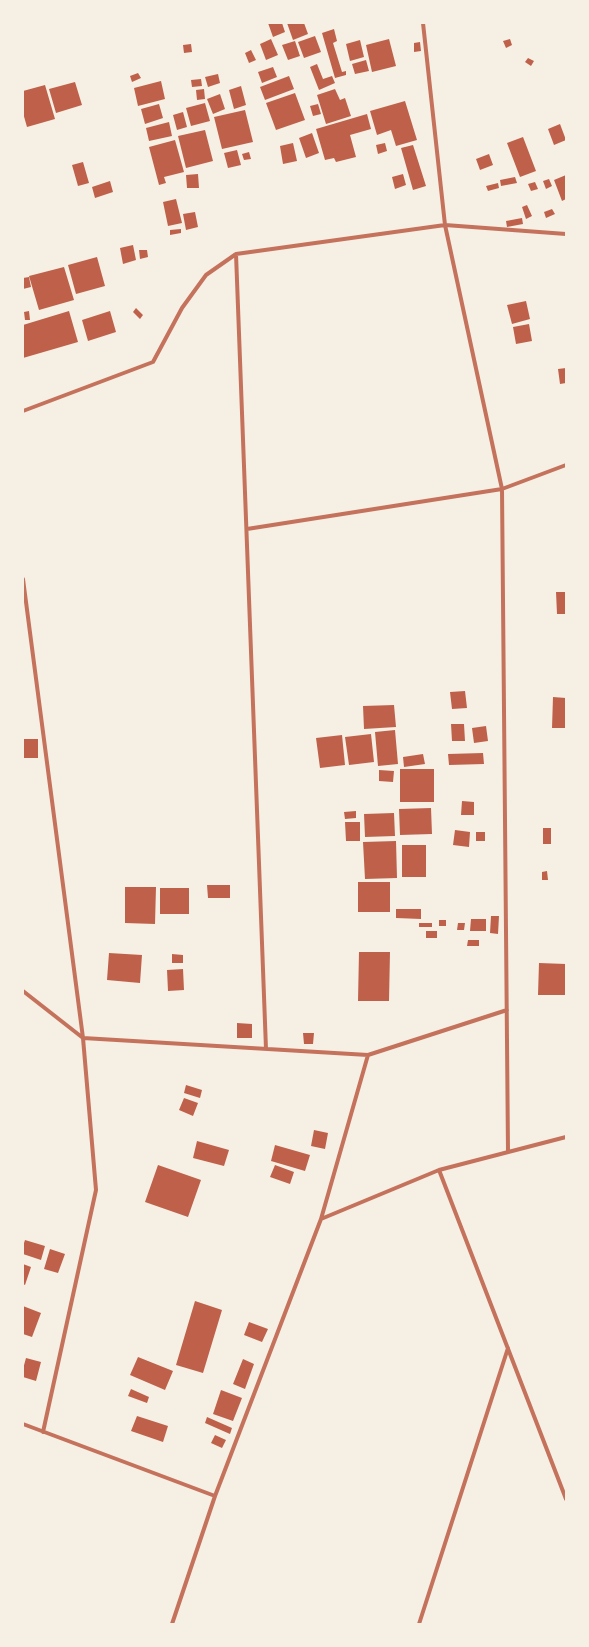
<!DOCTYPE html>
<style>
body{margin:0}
#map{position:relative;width:589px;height:1647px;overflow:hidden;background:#f6efe4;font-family:Helvetica,sans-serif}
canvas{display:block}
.frame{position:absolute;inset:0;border:24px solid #f6efe4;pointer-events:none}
</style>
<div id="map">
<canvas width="589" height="1647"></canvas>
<div class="frame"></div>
</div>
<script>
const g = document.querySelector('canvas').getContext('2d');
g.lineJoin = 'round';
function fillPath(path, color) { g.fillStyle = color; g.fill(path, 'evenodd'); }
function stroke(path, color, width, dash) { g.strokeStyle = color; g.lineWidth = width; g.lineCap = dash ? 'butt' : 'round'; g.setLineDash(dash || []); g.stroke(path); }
const building = new Path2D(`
 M 268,23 L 282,23 L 285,32 L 273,37 Z
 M 287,23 L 304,23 L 308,34 L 293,40 Z
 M 334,29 L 337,41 L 333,43 L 342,72 L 346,71 L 346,75 L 335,78 L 322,33 Z
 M 315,36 L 321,52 L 304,58 L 298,42 Z
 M 271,39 L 278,55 L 266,60 L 260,44 Z
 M 389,39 L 396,66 L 372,72 L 366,45 Z
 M 510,39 L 512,45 L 506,48 L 503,41 Z
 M 360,40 L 364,57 L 350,61 L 346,44 Z
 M 295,41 L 300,56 L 288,60 L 282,45 Z
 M 420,42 L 421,51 L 414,52 L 414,43 Z
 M 191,44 L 192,52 L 184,53 L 183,45 Z
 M 251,50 L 256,60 L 249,63 L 245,53 Z
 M 528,58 L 534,61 L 531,66 L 525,62 Z
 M 366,60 L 369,71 L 355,74 L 352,64 Z
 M 317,64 L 323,79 L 332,76 L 335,83 L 319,90 L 310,67 Z
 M 273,67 L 277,77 L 262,83 L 258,72 Z
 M 138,73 L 141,78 L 132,82 L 130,76 Z
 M 218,74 L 220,83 L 208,87 L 205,77 Z
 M 289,76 L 294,89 L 265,100 L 260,87 Z
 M 201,79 L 202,86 L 192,87 L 191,80 Z
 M 161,81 L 165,99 L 138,106 L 134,88 Z
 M 75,82 L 82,105 L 56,113 L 49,89 Z
 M 45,85 L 55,119 L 27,127 L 23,113 L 23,91 Z
 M 241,86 L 246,105 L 234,109 L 229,90 Z
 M 204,89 L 205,99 L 197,100 L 196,90 Z
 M 335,89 L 340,100 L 345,98 L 351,116 L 326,124 L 317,95 Z
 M 295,93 L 305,120 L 276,130 L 266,103 Z
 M 220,94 L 225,109 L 213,114 L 207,99 Z
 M 405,101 L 417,140 L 396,146 L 391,130 L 377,135 L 370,111 Z
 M 205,103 L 210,121 L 191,126 L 186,108 Z
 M 159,104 L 163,118 L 145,124 L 141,109 Z
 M 318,104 L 321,114 L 313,116 L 310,106 Z
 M 245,110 L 253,142 L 222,149 L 214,117 Z
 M 183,112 L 187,127 L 177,130 L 173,115 Z
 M 367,114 L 371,129 L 350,135 L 356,157 L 336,162 L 334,158 L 325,160 L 316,129 Z
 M 169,122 L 172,136 L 149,141 L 146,128 Z
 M 560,124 L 566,140 L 554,145 L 548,129 Z
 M 205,130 L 213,161 L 186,168 L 178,136 Z
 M 312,133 L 319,153 L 306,158 L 299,138 Z
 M 523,137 L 536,171 L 520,177 L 507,143 Z
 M 175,140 L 184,172 L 164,177 L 166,183 L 159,185 L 149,147 Z
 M 293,143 L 297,161 L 283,164 L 280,146 Z
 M 385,143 L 387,151 L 378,154 L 376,145 Z
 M 413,145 L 426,186 L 413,190 L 401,148 Z
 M 237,150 L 241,165 L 228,168 L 224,153 Z
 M 249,152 L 251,159 L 244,160 L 242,154 Z
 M 489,154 L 493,165 L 480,170 L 476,159 Z
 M 83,162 L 89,183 L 78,186 L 72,165 Z
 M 198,174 L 199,188 L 187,188 L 186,175 Z
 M 403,174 L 406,185 L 395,189 L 392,177 Z
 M 566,175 L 566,199 L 562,201 L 554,180 Z
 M 515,177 L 517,183 L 501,186 L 500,180 Z
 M 549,179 L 552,186 L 546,189 L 543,181 Z
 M 110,181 L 113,192 L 95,198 L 92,187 Z
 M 535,182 L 538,189 L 531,191 L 528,184 Z
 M 498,183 L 499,188 L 488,191 L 486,186 Z
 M 176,199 L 182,223 L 168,226 L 163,202 Z
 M 527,205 L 532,216 L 526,219 L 522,207 Z
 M 552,209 L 555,214 L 546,218 L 544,212 Z
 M 195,212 L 198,227 L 186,230 L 183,214 Z
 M 522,218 L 523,224 L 507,227 L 506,221 Z
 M 181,229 L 181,233 L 170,235 L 170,230 Z
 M 133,245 L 136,260 L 123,264 L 120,248 Z
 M 139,250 L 147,250 L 148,257 L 140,259 Z
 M 97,257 L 105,286 L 76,294 L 68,265 Z
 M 64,267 L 74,300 L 39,310 L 29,276 Z
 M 29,277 L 31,287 L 23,289 L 23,278 Z
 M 526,301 L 530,319 L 512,324 L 507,305 Z
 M 136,308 L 143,315 L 140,319 L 133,312 Z
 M 29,311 L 30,320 L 25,320 L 24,312 Z
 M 69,311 L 78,342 L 23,358 L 23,325 Z
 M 110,311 L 116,332 L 88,341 L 82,320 Z
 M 529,324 L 532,341 L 516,344 L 513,327 Z
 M 566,368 L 566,383 L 560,384 L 558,369 Z
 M 556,592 L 566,592 L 566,614 L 557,614 Z
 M 465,691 L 467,708 L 452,709 L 450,692 Z
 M 553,697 L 566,698 L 566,728 L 552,728 Z
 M 394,705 L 396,727 L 364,729 L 363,706 Z
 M 451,724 L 464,724 L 465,741 L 452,741 Z
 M 486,726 L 488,741 L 474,743 L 472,728 Z
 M 395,730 L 398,764 L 378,766 L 375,732 Z
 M 371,734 L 374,762 L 349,765 L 345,737 Z
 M 342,735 L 345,765 L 320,768 L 316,738 Z
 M 23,739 L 38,739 L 38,758 L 23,758 Z
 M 483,753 L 484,764 L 449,765 L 448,754 Z
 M 423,754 L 425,764 L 404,767 L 403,757 Z
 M 400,769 L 434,769 L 434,802 L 400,802 Z
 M 379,770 L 394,771 L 393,782 L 379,781 Z
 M 462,801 L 474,802 L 474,815 L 461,815 Z
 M 431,808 L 432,834 L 400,835 L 399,809 Z
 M 356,811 L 356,818 L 345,819 L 344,812 Z
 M 394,813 L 395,836 L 365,837 L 364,814 Z
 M 345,822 L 360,822 L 360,841 L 346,841 Z
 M 543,828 L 551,828 L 551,844 L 543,844 Z
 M 455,830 L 470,832 L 469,847 L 453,845 Z
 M 476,832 L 485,832 L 485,841 L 476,841 Z
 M 396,841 L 397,878 L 365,879 L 363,842 Z
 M 402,845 L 426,845 L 426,877 L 402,877 Z
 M 547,871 L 548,880 L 542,880 L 542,872 Z
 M 358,882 L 390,882 L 390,912 L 358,912 Z
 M 207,885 L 230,885 L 230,898 L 208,898 Z
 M 125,887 L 156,887 L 155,924 L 125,923 Z
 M 160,888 L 189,888 L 189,914 L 160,914 Z
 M 396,909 L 421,909 L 421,919 L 396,918 Z
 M 491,916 L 499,916 L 498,934 L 490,933 Z
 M 471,919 L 486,919 L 486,931 L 470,931 Z
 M 439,920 L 446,920 L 446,926 L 439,926 Z
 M 419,923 L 432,923 L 432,927 L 419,927 Z
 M 458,923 L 465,923 L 464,930 L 457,930 Z
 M 426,931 L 437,931 L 437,938 L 426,938 Z
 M 468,940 L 479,940 L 479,946 L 467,946 Z
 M 359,952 L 390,952 L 389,1001 L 358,1001 Z
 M 109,953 L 142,955 L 140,983 L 107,980 Z
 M 172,954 L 183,955 L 183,963 L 172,963 Z
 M 539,963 L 566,964 L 566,995 L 538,995 Z
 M 183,969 L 184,990 L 168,991 L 167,970 Z
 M 237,1023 L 252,1024 L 252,1038 L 237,1038 Z
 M 303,1033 L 314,1033 L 313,1044 L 304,1044 Z
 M 186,1085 L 202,1090 L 200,1098 L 184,1093 Z
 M 184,1098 L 198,1103 L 193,1116 L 179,1110 Z
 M 314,1130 L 328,1133 L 325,1149 L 311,1146 Z
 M 197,1141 L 229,1150 L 224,1166 L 193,1158 Z
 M 275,1145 L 310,1155 L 305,1171 L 271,1161 Z
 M 158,1165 L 201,1180 L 188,1217 L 145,1202 Z
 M 275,1165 L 294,1172 L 290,1184 L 270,1177 Z
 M 25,1240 L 45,1246 L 41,1260 L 23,1254 L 23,1246 Z
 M 50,1249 L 65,1254 L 58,1273 L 44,1269 Z
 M 23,1264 L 31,1267 L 25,1285 L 23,1284 Z
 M 195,1301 L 222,1310 L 203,1373 L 176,1365 Z
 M 23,1306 L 41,1313 L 32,1337 L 23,1334 Z
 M 249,1322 L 268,1329 L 262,1342 L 244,1335 Z
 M 138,1357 L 173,1371 L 165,1390 L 130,1375 Z
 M 26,1358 L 41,1362 L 36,1381 L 23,1377 L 23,1369 Z
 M 243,1359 L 254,1364 L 245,1389 L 233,1384 Z
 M 131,1389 L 149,1397 L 147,1403 L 128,1396 Z
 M 221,1390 L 242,1398 L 233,1421 L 213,1414 Z
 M 137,1416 L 168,1426 L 163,1442 L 131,1431 Z
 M 207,1417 L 232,1428 L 230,1434 L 205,1423 Z
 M 215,1435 L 226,1440 L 222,1448 L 211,1443 Z`);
const minor = new Path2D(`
 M 236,254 L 266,1049
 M 23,411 L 153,362 L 182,308 L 206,275 L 236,254 L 445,225 L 423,23
 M 247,529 L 502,489 L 566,465
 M 23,579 L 83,1038 L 96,1190 L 43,1432
 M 23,991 L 83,1038 L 368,1055 L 507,1010
 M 508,1152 L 502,489 L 445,225 L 566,234
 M 439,1170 L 566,1499
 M 321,1219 L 439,1170 L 566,1137
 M 23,1424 L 215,1496
 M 172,1624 L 215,1496 L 321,1219 L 368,1055
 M 419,1624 L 508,1348`);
fillPath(building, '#bf614a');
stroke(minor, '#c5725c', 4);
</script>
